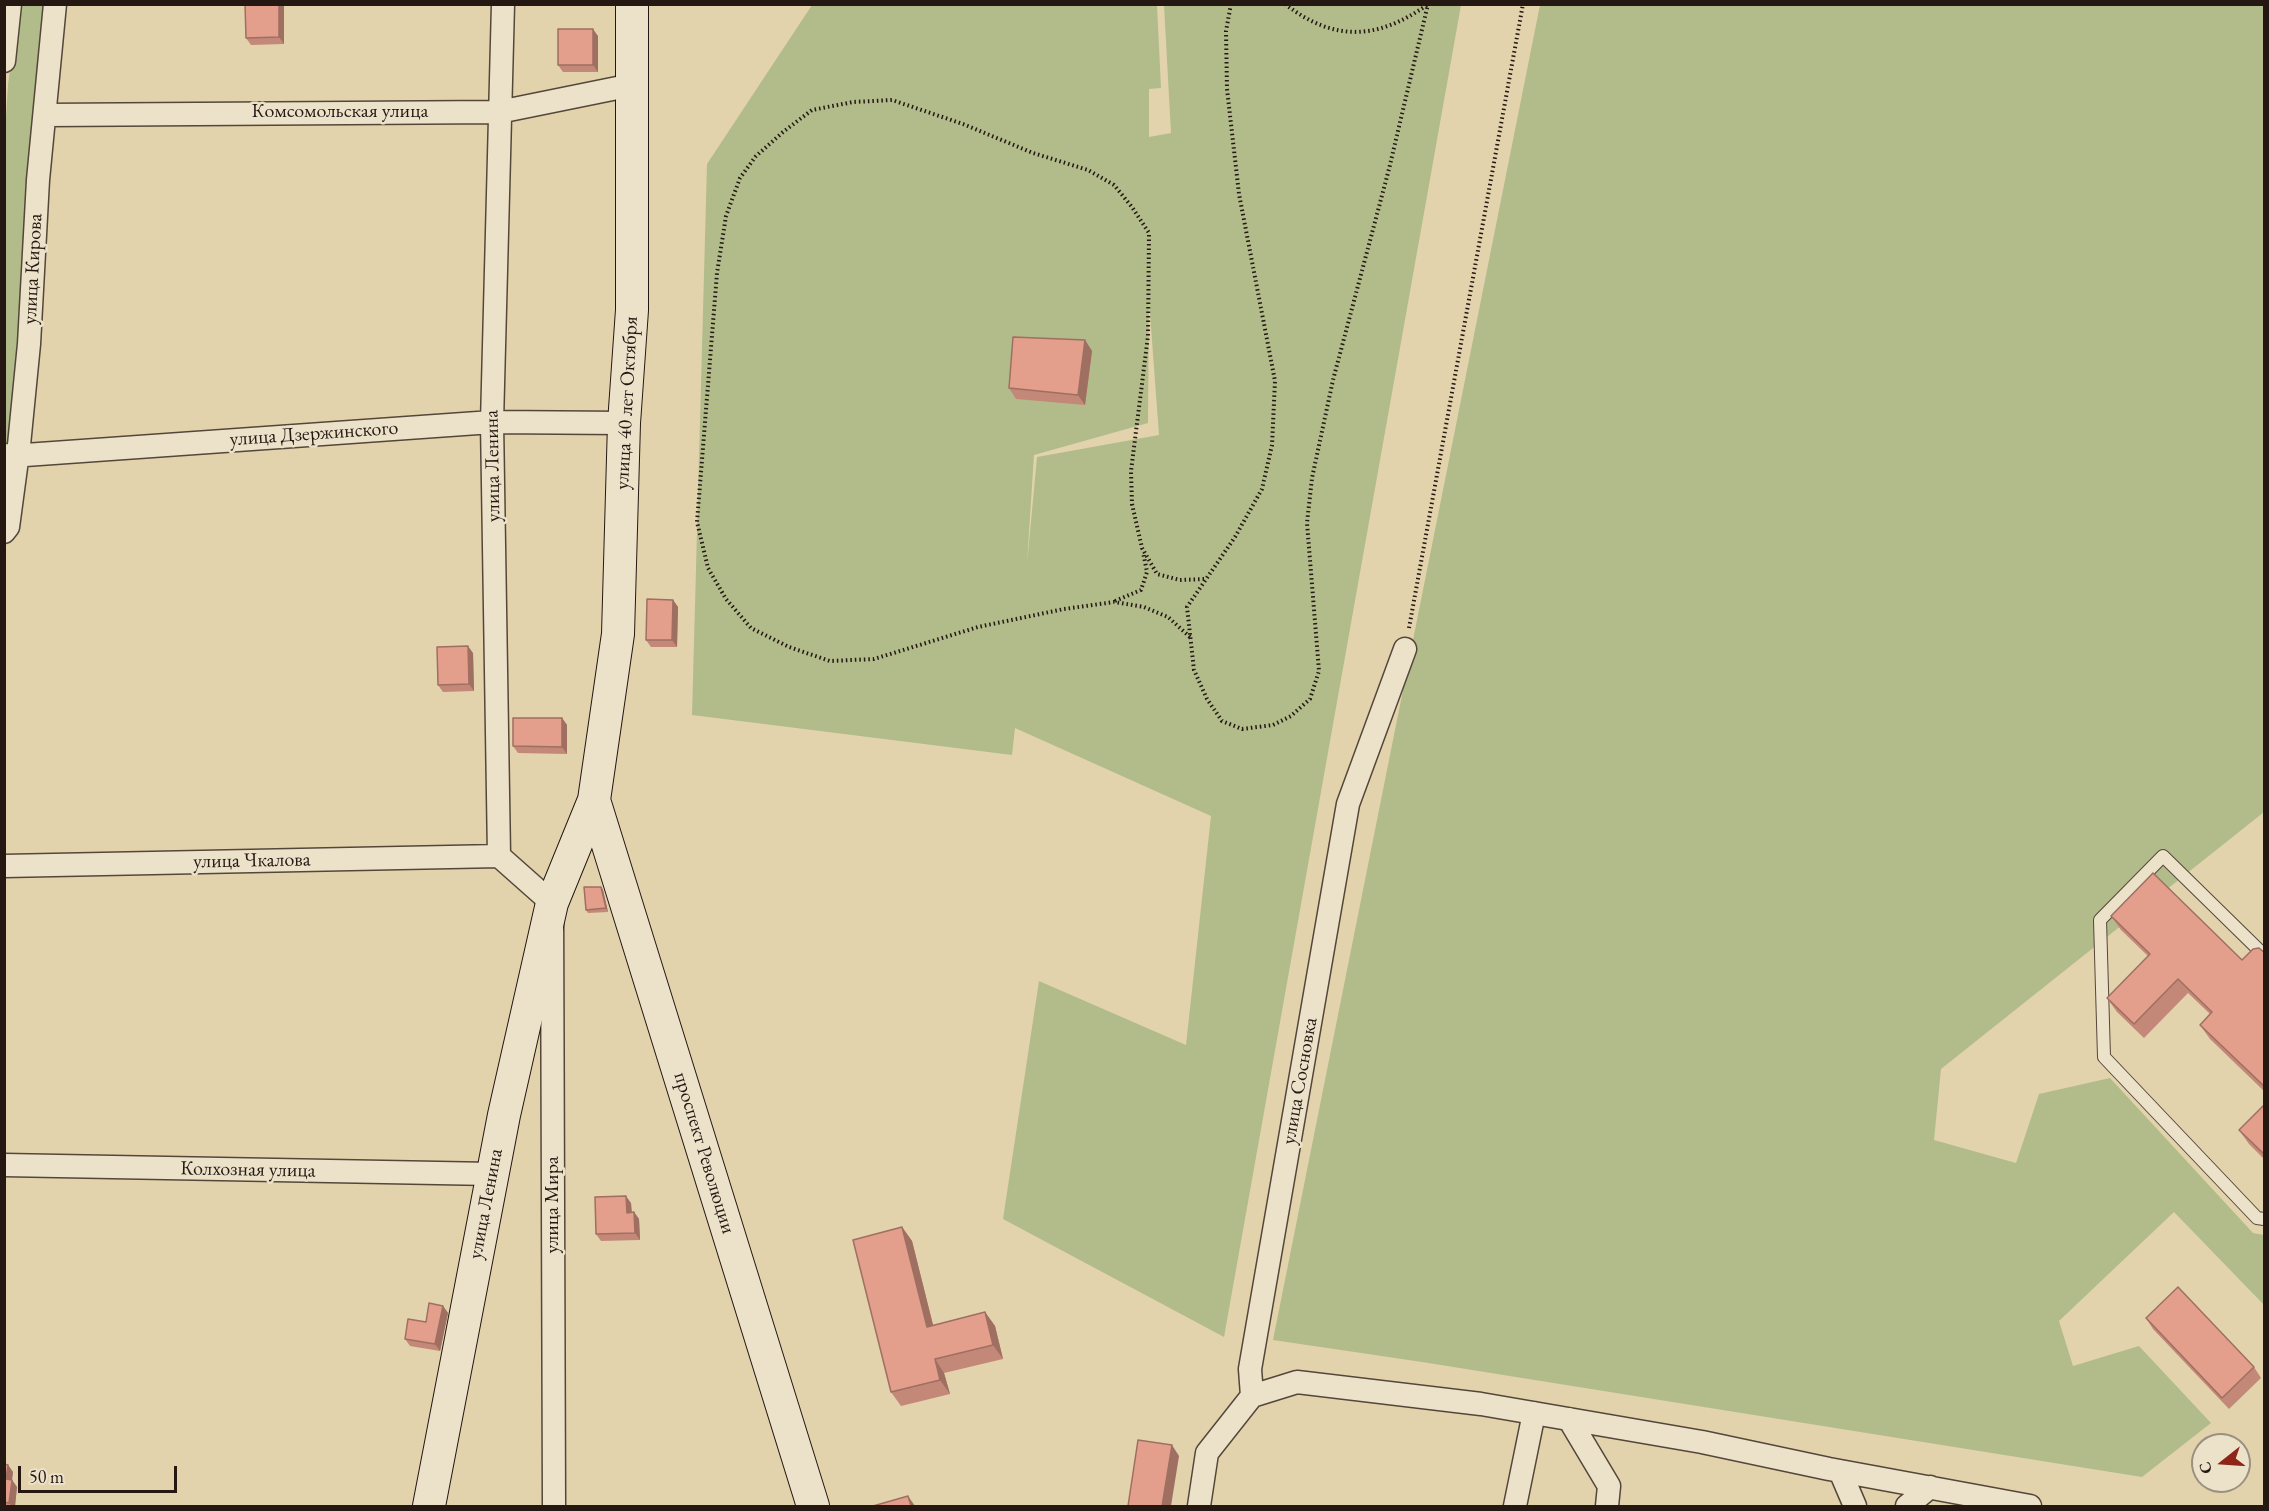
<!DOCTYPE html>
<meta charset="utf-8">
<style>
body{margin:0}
#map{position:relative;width:2269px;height:1511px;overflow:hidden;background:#e2d3ad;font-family:"EB Garamond",serif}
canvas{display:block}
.frame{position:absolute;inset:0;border:6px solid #251813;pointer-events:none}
.north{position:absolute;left:2191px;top:1433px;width:60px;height:60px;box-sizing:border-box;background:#ece2ca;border:2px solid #9c9181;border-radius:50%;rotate:253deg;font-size:16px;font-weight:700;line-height:24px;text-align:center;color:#251813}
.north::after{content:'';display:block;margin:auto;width:21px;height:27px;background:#8f2418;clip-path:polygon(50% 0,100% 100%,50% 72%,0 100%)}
.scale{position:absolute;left:18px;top:1466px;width:159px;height:27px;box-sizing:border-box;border:3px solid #251813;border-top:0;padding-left:8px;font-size:18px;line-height:21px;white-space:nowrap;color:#251813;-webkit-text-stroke:4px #ece2ca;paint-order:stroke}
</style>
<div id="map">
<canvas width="2269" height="1511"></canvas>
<div class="frame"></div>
<div class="north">С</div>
<div class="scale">50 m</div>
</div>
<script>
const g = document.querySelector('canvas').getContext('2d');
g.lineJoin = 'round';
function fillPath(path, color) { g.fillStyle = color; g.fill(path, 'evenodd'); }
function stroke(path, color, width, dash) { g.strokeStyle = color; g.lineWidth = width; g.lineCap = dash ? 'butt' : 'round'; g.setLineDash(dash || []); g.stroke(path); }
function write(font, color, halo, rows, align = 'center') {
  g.font = font + ' "EB Garamond",serif'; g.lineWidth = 5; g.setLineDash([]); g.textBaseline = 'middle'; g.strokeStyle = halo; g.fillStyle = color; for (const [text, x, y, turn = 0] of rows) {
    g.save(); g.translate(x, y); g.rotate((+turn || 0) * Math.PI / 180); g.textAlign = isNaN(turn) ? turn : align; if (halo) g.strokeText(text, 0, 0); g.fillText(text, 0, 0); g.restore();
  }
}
const green = new Path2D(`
 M 18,5 L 50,5 L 4,512 L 4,147 L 8,85 Z
 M 812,5 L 1157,5 L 1161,88 L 1149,89 L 1149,137 L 1171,133 L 1164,5 L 1461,5 L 1224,1337 L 1003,1219 L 1039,981 L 1186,1045 L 1211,816 L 1015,728 L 1012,755 L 692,715 L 707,164 ZM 1149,300 L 1159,435 L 1037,457 L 1027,564 L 1034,455 L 1148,423 Z
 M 1540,5 L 2264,5 L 2264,812 L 1941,1069 L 1934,1140 L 2016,1163 L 2039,1094 L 2110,1078 L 2253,1233 L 2264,1235 L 2264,1305 L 2174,1212 L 2059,1321 L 2073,1366 L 2139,1346 L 2211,1423 L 2142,1477 L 1422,1362 L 1273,1340 Z`);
const path = new Path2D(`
 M 1231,4 L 1226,31 L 1227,89 L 1239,194 L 1275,381 L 1272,445 L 1262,489 L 1235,537 L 1187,607 L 1194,670 L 1207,699 L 1222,721 L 1242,729 L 1273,725 L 1291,716 L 1310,699 L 1319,671 L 1307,523 L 1312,478 L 1333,380 L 1389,169 L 1428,4
 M 1285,4 C 1334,42 1377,40 1427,5
 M 1115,601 L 1141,590 L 1147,572 L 1143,552
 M 1409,628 L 1523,4
 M 1190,637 L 1168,617 L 1144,607 L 1114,602 L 1064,609 L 978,627 L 874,659 L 830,661 L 789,647 L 751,628 L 726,599 L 708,568 L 697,522 L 717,273 L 726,216 L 740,178 L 756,156 L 783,132 L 812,110 L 853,102 L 892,100 L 963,124 L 1033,153 L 1088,170 L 1114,185 L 1132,207 L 1149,233 L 1148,336 L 1131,471 L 1132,504 L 1142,548 L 1157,574 L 1180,580 L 1205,579`);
const lane = new Path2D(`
 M 2264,955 L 2163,856 L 2100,920 L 2104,1057 L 2257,1218 L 2264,1219`);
const street = new Path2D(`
 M 503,4 L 492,422 L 499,856 L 552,903 L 554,1506
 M 4,61 L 10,4
 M 46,115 L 499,112 L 632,85
 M 4,455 L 11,456 L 492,422 L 624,423
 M 4,532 L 8,527 L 19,445 L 29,344 L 38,180 L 55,4
 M 4,866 L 499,856
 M 4,1165 L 492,1174
 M 1252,1396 L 1297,1382 L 1481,1404 L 1702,1442 L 1829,1469 L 2030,1506
 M 1569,1419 L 1609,1486 L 1607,1506
 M 1840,1471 L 1855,1506
 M 1199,1506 L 1207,1453 L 1252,1396 L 1250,1369 L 1348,804 L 1405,649
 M 1515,1506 L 1534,1413
 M 1907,1506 L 1930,1487`);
const secondary = new Path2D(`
 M 594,800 L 813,1506
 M 429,1506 L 504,1115 L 552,903 L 594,800 L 618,634 L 624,423 L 632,310 L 632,4`);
const wall = new Path2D(`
 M 245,4 L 284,4 L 284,44 L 251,45 L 246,38 Z
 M 598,36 L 598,72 L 563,72 L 558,65 Z
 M 1085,340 L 1092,351 L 1085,405 L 1016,399 L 1009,388 Z
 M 673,600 L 678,607 L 677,647 L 651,647 L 646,640 Z
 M 473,653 L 474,691 L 443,692 L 438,685 Z
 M 562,718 L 567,725 L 567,754 L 518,753 L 513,746 Z
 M 601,887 L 603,890 L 608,912 L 588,913 L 586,910 Z
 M 2111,916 L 2242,960 L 2265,953 L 2265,1092 L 2210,1039 L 2200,1025 L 2210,1014 L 2188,993 L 2144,1038 L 2117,1012 L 2107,998 L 2148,956 L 2121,930 Z
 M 2265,1104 L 2265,1160 L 2249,1144 L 2239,1130 Z
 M 631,1203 L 632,1212 L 634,1212 L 639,1219 L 640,1240 L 601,1241 L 596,1234 Z
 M 902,1227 L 912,1241 L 933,1325 L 985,1312 L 995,1326 L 1003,1359 L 944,1373 L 950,1394 L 901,1406 L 891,1392 Z
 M 443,1306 L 448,1313 L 440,1351 L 410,1346 L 405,1339 L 426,1322 Z
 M 2146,1318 L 2254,1367 L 2261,1378 L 2229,1409 L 2153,1329 Z
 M 4,1464 L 8,1465 L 13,1472 L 12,1480 L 17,1487 L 15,1506 L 4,1506 Z`);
const shadedWall = new Path2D(`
 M 279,4 L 284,4 L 284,44 L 279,37 Z
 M 593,29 L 598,36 L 598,72 L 593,65 Z
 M 1085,340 L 1092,351 L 1085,405 L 1078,395 Z
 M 673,600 L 678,607 L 677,647 L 672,640 Z
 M 468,646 L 473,653 L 474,691 L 469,684 Z
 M 562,718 L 567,725 L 567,754 L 562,747 Z
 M 601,887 L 603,890 L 608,912 L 606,908 Z
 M 626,1196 L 631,1203 L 632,1220 L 627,1213 Z
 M 634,1212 L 639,1219 L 640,1240 L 635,1233 Z
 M 902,1227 L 912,1241 L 937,1341 L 927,1327 Z
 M 443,1306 L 448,1313 L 440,1351 L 435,1344 Z
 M 985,1312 L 995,1326 L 1003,1359 L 993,1345 Z
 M 935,1359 L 944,1373 L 950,1394 L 940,1380 Z
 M 1172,1445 L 1179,1456 L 1171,1506 L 1162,1506 Z
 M 8,1465 L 13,1472 L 11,1486 L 6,1479 Z
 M 12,1480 L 17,1487 L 15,1506 L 12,1506 L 9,1503 Z
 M 908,1496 L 915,1506 L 911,1506 Z`);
const building = new Path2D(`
 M 245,4 L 279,4 L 279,37 L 246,38 Z
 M 558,29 L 593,29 L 593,65 L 558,65 Z
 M 1013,337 L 1085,340 L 1078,395 L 1009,388 Z
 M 647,599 L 673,600 L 672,640 L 646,640 Z
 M 468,646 L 469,684 L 438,685 L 437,647 Z
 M 513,718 L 562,718 L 562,747 L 513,746 Z
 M 2153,873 L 2242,960 L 2253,949 L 2259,948 L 2265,953 L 2265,1087 L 2200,1025 L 2212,1012 L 2178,979 L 2134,1024 L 2107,998 L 2150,954 L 2111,916 Z
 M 584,887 L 601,887 L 606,908 L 586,910 Z
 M 2265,1104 L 2265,1155 L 2239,1130 Z
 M 626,1196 L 627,1213 L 634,1212 L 635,1233 L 596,1234 L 595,1197 Z
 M 902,1227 L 927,1327 L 985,1312 L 993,1345 L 935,1359 L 940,1380 L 891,1392 L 853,1240 Z
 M 2178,1287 L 2254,1367 L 2222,1398 L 2146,1318 Z
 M 429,1303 L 443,1306 L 435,1344 L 405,1339 L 408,1319 L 426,1322 Z
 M 1138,1440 L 1172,1445 L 1162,1506 L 1128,1506 Z
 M 4,1464 L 8,1465 L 6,1479 L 12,1480 L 9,1503 L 4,1502 Z
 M 908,1496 L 911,1506 L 873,1506 Z`);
const streetNames = [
 ["Комсомольская улица",340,112],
 ["улица Кирова",33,269,-87],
 ["улица 40 лет Октября",627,403,-87],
 ["улица Дзержинского",314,434,-4],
 ["улица Ленина",493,466,-91],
 ["улица Чкалова",252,861,-1],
 ["улица Сосновка",1300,1081,-80],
 ["проспект Революции",704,1153,73],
 ["Колхозная улица",248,1170,1],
 ["улица Ленина",486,1204,-79],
 ["улица Мира",553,1205,-90]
];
fillPath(green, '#b2bc8a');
stroke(lane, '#54473a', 14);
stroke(street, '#54473a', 25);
stroke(secondary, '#251813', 34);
stroke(path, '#251813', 4, [1.5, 3]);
stroke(lane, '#ece2ca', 12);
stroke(street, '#ece2ca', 22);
stroke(secondary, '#ece2ca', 32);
fillPath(wall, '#c38878');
fillPath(shadedWall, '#9f6f62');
fillPath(building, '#e39e8c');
stroke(building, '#9f6f62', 1.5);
write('20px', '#251813', '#ece2ca', streetNames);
</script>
